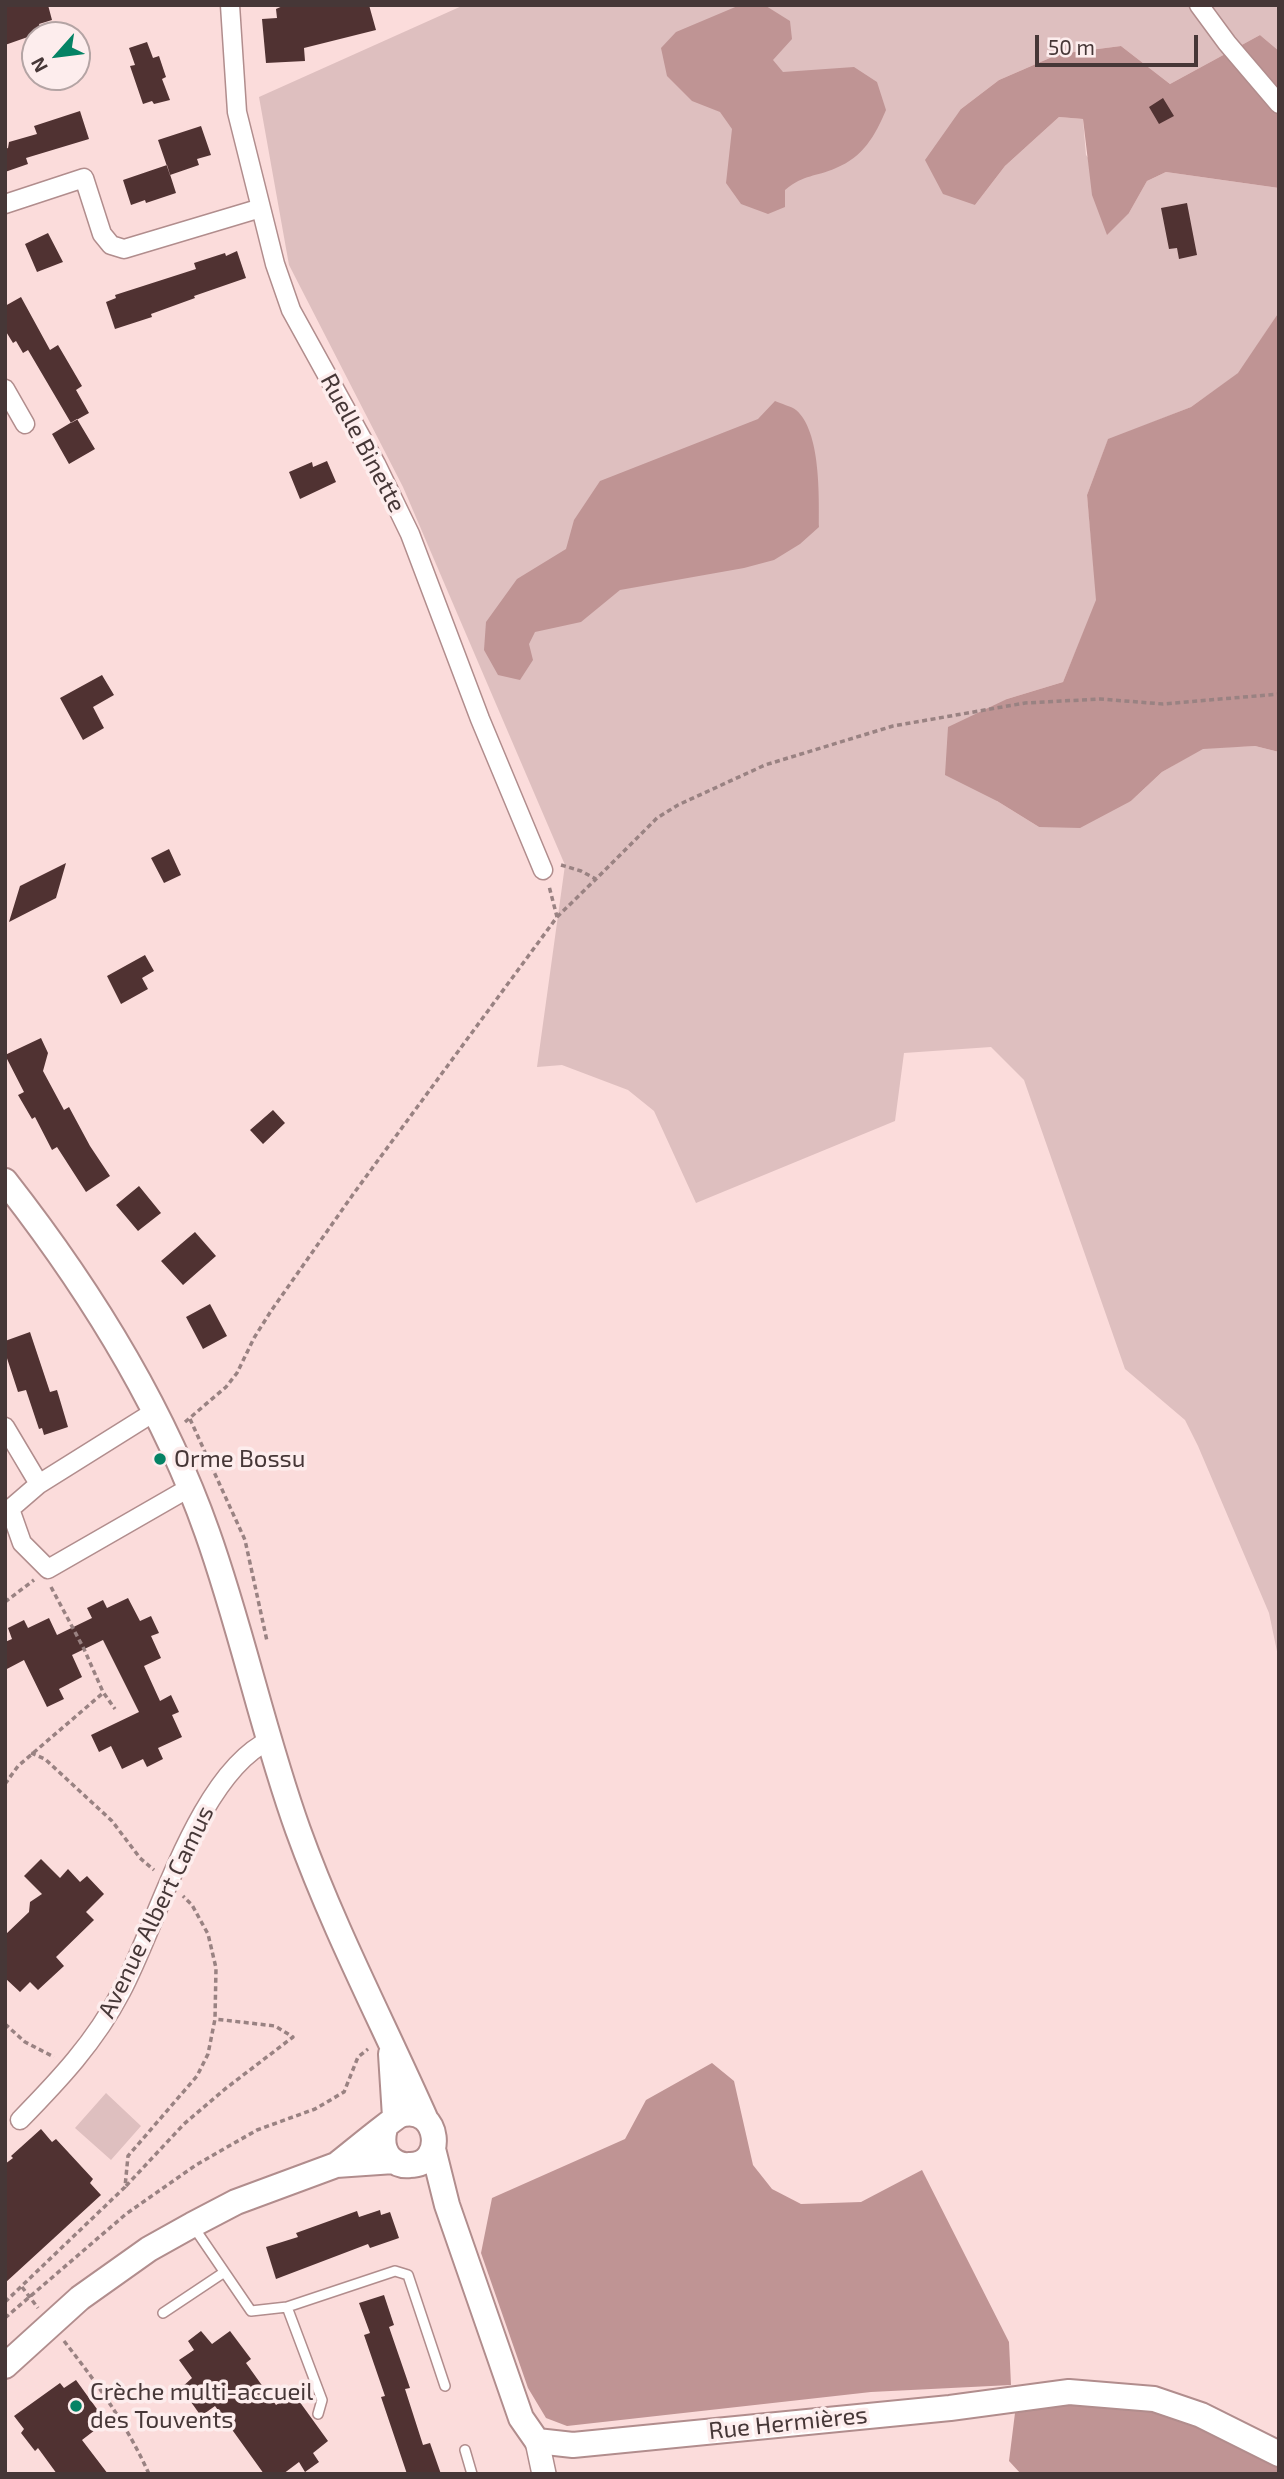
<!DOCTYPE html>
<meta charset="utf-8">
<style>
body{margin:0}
#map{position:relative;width:1284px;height:2479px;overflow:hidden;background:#fbdcdb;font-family:"Exo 2",sans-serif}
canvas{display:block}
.frame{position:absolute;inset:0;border:7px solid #463737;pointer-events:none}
.north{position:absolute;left:21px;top:21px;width:70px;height:70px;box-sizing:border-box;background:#fdeded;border:2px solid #b4a4a4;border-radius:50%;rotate:242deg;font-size:19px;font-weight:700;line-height:28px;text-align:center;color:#463737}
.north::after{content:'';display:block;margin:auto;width:24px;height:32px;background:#058365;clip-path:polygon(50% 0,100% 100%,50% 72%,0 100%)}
.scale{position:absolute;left:1035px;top:35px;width:163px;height:32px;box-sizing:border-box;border:4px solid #463737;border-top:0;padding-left:9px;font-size:21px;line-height:24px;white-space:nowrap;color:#463737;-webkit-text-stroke:5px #fdeded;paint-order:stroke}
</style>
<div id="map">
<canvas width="1284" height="2479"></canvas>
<div class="frame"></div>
<div class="north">N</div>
<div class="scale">50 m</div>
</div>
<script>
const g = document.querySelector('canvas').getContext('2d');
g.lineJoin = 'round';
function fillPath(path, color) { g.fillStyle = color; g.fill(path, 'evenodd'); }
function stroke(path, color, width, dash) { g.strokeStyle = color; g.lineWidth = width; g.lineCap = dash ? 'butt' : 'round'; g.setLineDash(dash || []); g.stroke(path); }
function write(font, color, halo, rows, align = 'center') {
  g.font = font + ' "Exo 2",sans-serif'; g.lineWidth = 7; g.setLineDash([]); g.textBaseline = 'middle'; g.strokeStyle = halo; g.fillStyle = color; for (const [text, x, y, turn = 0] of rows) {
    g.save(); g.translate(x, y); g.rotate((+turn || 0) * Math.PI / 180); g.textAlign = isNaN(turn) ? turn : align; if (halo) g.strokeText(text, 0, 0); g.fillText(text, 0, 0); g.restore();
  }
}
const green = new Path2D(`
 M 464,5 L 1279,5 L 1279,51 L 1260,35 L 1170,84 L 1121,46 L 1059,54 L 999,80 L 961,109 L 975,205 L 1005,166 L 1059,117 L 1083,119 L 1086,155 L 1129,213 L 1147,181 L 1166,172 L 1279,188 L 1279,312 L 1239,373 L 1191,407 L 1108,440 L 1087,495 L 1097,600 L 1063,682 L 1007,699 L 997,801 L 1039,827 L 1131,801 L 1162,772 L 1203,748 L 1255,746 L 1279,752 L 1279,1661 L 1269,1613 L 1198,1446 L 1185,1420 L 1125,1369 L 1024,1080 L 991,1047 L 904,1053 L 895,1121 L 696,1203 L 654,1111 L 628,1090 L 562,1065 L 537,1067 L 565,865 L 403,487 L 289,265 L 259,97 Z
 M 106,2093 L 141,2126 L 111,2160 L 75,2128 Z`);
const forest = new Path2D(`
 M 740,5 L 766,6 L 790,21 L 792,39 L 773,60 L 783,72 L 854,67 L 877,82 L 886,110 C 875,136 863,157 836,168 C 814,178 806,173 785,190 L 785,207 L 768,214 L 741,204 L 726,183 L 732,129 L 720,112 L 692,101 L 667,76 L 661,48 L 676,32 Z
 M 1260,35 L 1279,51 L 1279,188 L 1166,172 L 1147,181 L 1129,213 L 1107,235 L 1092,195 L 1083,119 L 1059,117 L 1005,166 L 975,205 L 943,194 L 925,160 L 961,109 L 999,80 L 1059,54 L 1121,46 L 1170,84 Z
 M 1279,312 L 1279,752 L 1255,746 L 1203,749 L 1162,772 L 1131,801 L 1080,828 L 1039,827 L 997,801 L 945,775 L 948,727 L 1007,699 L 1063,682 L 1096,600 L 1087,495 L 1108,439 L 1191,407 L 1238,373 Z
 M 775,401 C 781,404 791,406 796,410 C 821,431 819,497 819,527 L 800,544 L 774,560 L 744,568 L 620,590 L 581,622 L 535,632 L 529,644 L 533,660 L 520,680 L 498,675 L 484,650 L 486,622 L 517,579 L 566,549 L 574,520 L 600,481 L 758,419 Z
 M 712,2063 L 734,2081 L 753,2165 L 772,2189 L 801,2204 L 861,2202 L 922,2170 L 1009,2342 L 1011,2385 L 871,2392 L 567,2426 L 546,2418 L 528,2388 L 481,2253 L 492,2198 L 625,2139 L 646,2100 Z
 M 1088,2400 L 1151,2408 L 1210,2431 L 1279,2466 L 1279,2474 L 1021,2474 L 1009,2461 L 1015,2413 Z`);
const building = new Path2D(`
 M 5,5 L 48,5 L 52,20 L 39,24 L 42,32 L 5,45 Z
 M 285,5 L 369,5 L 376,30 L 304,48 L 305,61 L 266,63 L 262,19 L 277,18 L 276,9 Z
 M 147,42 L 153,58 L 159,56 L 166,77 L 162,79 L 170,100 L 154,104 L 152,101 L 143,104 L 130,66 L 135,65 L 129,48 Z
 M 1163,98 L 1174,116 L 1159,124 L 1149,107 Z
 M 80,111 L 89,139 L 26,158 L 28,164 L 5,172 L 5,149 L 8,148 L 9,142 L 37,134 L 34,126 Z
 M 201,126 L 211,155 L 197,159 L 199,165 L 170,175 L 158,140 Z
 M 167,165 L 176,193 L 146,203 L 145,200 L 131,205 L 123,180 Z
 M 1187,203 L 1197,255 L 1179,259 L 1177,248 L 1169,249 L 1161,208 Z
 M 48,233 L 63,262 L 37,272 L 25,244 Z
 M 237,251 L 246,278 L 194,296 L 195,298 L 151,314 L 152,317 L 115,329 L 106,302 L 116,298 L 115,295 L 196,269 L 194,263 L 225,253 L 226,256 Z
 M 21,297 L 50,350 L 58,345 L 82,386 L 76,390 L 89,413 L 71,423 L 28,350 L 23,353 L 16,341 L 13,343 L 5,330 L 5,306 Z
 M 77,419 L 95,449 L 69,464 L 52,434 Z
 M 327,461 L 336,482 L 300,499 L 289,472 L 312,462 L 313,467 Z
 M 102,675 L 114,695 L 93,707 L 104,728 L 83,740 L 60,698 Z
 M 169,849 L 181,875 L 164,883 L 151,858 Z
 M 66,863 L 56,898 L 9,922 L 20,886 Z
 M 145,955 L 154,971 L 142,978 L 148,989 L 121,1004 L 107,976 Z
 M 41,1038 L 48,1053 L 43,1071 L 64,1110 L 69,1107 L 90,1146 L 110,1176 L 86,1192 L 57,1147 L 52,1150 L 35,1117 L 32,1119 L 18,1095 L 24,1092 L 5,1055 Z
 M 273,1110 L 285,1123 L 263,1144 L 250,1130 Z
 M 139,1186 L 161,1213 L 138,1231 L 116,1205 Z
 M 195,1232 L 216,1256 L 183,1285 L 161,1261 Z
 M 210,1304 L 227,1336 L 203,1349 L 186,1317 Z
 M 30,1332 L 50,1392 L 57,1390 L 68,1427 L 44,1435 L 42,1428 L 39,1429 L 26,1390 L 18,1392 L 5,1352 L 5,1341 Z
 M 128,1598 L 140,1621 L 151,1616 L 159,1633 L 151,1636 L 161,1658 L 144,1666 L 160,1701 L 171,1695 L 179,1712 L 172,1715 L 182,1737 L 158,1748 L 163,1759 L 147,1767 L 143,1759 L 122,1769 L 111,1746 L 99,1752 L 91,1735 L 139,1712 L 103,1640 L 72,1655 L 82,1677 L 59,1689 L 64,1699 L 47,1707 L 24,1660 L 5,1670 L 5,1642 L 12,1639 L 8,1628 L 24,1620 L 28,1628 L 49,1618 L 57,1635 L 92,1618 L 87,1608 L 103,1600 L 107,1608 Z
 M 41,1859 L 60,1878 L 68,1869 L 80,1882 L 87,1876 L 104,1894 L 86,1912 L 94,1920 L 56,1957 L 64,1966 L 38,1990 L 30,1982 L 20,1992 L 5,1978 L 5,1935 L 29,1912 L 30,1902 L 42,1894 L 24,1876 Z
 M 41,2129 L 52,2142 L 56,2139 L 93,2179 L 90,2183 L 101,2195 L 5,2283 L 5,2164 L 13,2158 L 11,2156 Z
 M 380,2210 L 381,2215 L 390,2212 L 399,2238 L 370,2248 L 368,2244 L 276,2279 L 266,2247 L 298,2237 L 296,2233 L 357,2211 L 359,2217 Z
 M 384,2295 L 394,2325 L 389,2327 L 410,2388 L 405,2389 L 423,2445 L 430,2443 L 441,2474 L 407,2474 L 381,2397 L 385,2396 L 364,2335 L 370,2333 L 359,2303 Z
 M 201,2331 L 212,2344 L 230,2331 L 251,2359 L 246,2363 L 276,2405 L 294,2394 L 328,2441 L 313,2453 L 319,2462 L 305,2472 L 299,2462 L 283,2474 L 264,2474 L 215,2406 L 201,2416 L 181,2388 L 192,2378 L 179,2360 L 194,2350 L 188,2341 Z
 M 76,2380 L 102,2416 L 91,2424 L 95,2430 L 82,2440 L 108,2474 L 57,2474 L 38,2448 L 35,2451 L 21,2433 L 24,2429 L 14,2416 L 60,2383 L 64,2388 Z`);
const path = new Path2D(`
 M 561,865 L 581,871 L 596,879 L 657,818 L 678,805 L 765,765 L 893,726 L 1025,703 L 1100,699 L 1163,704 L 1279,694
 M 557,917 L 596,879
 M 190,1419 L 245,1540 L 267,1641
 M 185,1422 L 226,1387 L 237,1373 L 254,1338 L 271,1311 L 354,1193 L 557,917 L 549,886
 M 51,1587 L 84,1649 L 103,1692 L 115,1709
 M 5,1602 L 34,1580
 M 31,1753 L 45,1759 L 112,1821 L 140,1858 L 154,1870
 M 5,1784 L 18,1766 L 103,1693
 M 5,2024 L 25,2042 L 54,2057
 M 126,2186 L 184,2124 L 225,2089 L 293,2037 L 275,2026 L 215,2019
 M 22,2287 L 38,2308
 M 5,2302 L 125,2187 L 128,2156 L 197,2076 L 208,2054 L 215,2019 L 216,1968 L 208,1934 L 192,1905 L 183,1896
 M 5,2318 L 126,2214 L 196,2165 L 257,2130 L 315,2109 L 344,2092 L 358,2057 L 368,2049
 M 64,2341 C 97,2383 127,2425 149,2474`);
const service = new Path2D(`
 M 193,2226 L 251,2311 L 287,2307 L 395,2271 L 408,2275 L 445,2386
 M 287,2307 L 322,2400 L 318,2414
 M 163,2313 L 223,2273
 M 465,2450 L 472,2474`);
const minor = new Path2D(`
 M 230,5 L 237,112 L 275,264 L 291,310 L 376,464 L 410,534 L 480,719 L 543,870
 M 1199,5 L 1227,43 L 1279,104
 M 5,204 L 84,178 L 102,234 L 111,245 L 124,249 L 261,208
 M 5,389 L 25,424
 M 154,1412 L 39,1484 L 10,1509 L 22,1543 L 48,1569 L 189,1488
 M 5,1427 L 39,1484
 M 20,2120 C 59,2080 95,2042 121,1992 C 158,1923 198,1773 270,1740`);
const tertiary = new Path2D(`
 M 537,2441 L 544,2474`);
const secondary = new Path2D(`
 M 5,1181 C 88,1287 162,1405 207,1532 C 242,1630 263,1733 298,1830 C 334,1930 383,2023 426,2120
 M 391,2054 L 395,2117
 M 433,2149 L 447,2205 L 521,2418 L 537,2441 L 573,2445 L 950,2408 L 1069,2392 L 1154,2399 L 1201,2415 L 1279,2454
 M 336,2165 C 347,2157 396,2115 404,2114 C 439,2107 446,2165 410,2165 C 402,2166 395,2163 390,2158 C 382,2149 382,2139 385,2128
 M 5,2366 L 80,2298 L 149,2249 L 192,2225 L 236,2202 L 336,2165 L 394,2161`);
const markers = [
 [160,1459,7,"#058365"],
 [76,2406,7,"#058365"]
];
const streetNames = [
 ["Ruelle Binette",363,443,62],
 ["Avenue Albert Camus",156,1912,-64],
 ["Rue Hermières",788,2423,-6]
];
const poiNames = [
 ["Orme Bossu",174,1459],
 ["Crèche multi-accueil",90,2392],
 ["des Touvents",90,2420]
];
fillPath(green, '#debfbf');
fillPath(forest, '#bf9494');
fillPath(building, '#503232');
stroke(service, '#b18d8d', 12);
stroke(minor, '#b18d8d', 21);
stroke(tertiary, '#b18d8d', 26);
stroke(secondary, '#b18d8d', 28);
stroke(path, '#998282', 3.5, [5, 3.5]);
stroke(service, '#fff', 9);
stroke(minor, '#fff', 18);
stroke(tertiary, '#fff', 23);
stroke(secondary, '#fff', 24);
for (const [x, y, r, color] of markers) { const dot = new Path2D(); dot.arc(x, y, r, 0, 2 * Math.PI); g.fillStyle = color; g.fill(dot); stroke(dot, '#fdeded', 2.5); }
write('24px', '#463737', '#fdeded', streetNames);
write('24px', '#463737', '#fdeded', poiNames, 'left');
</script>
